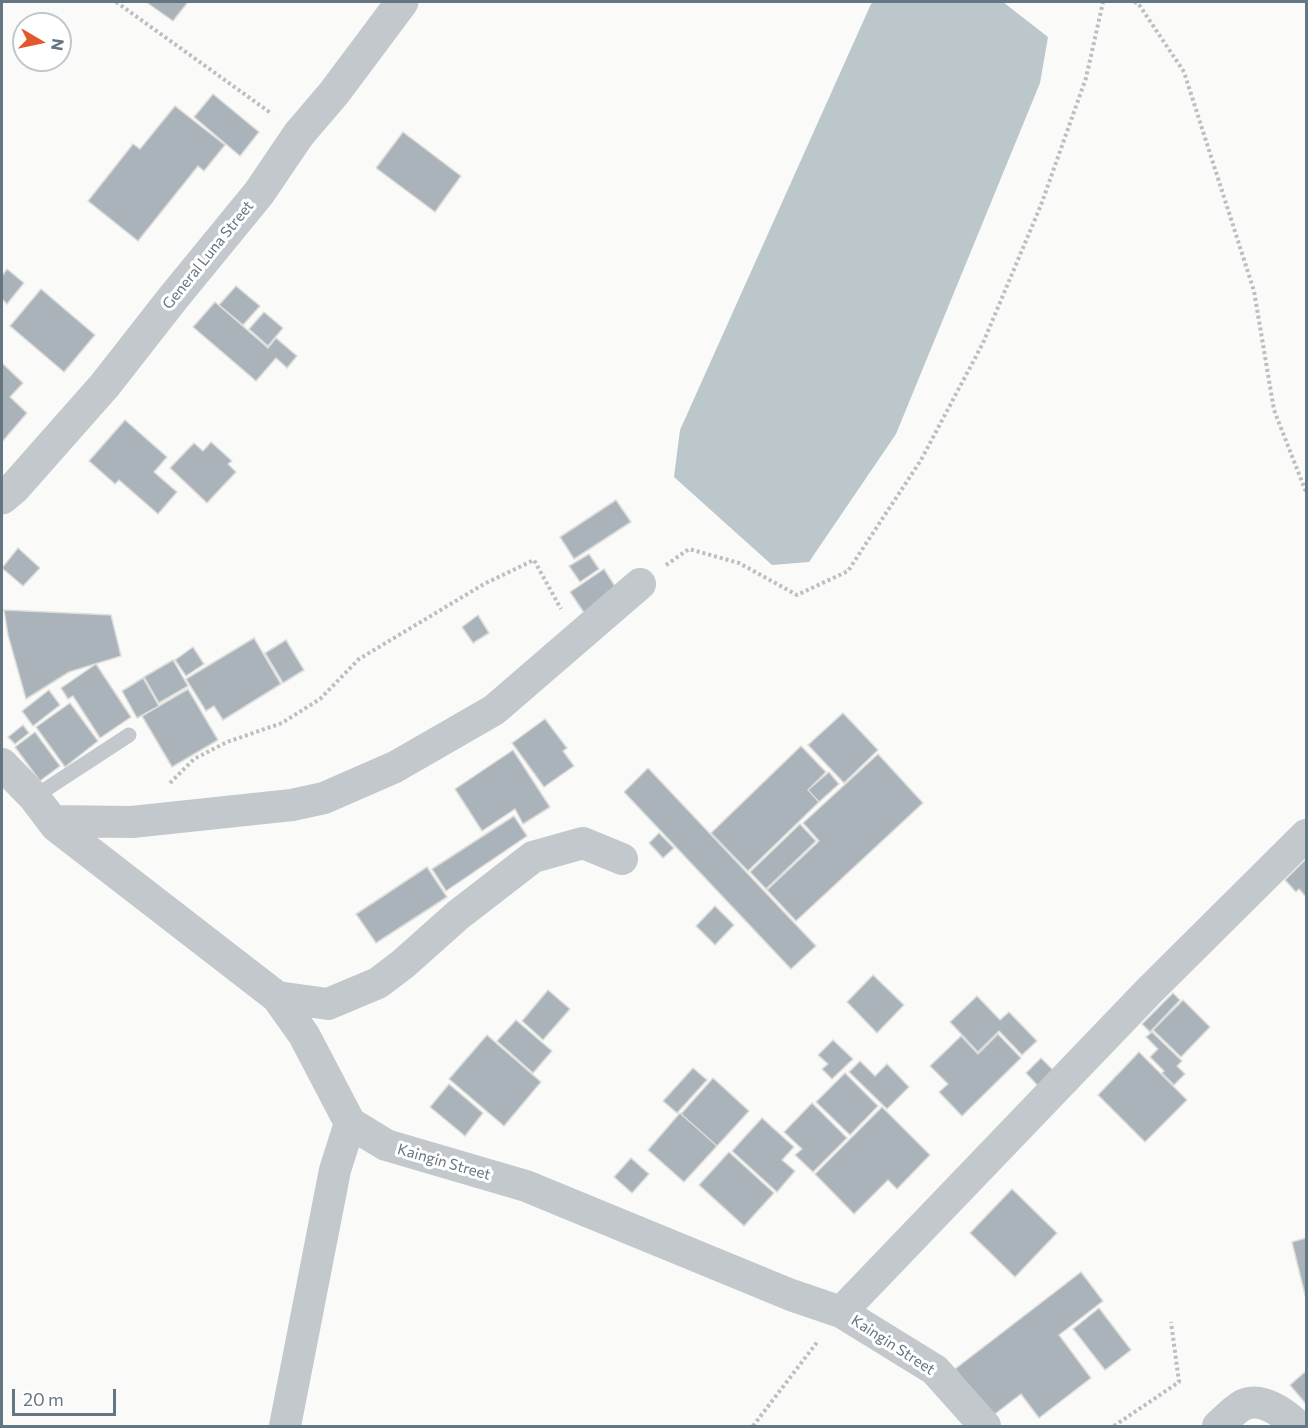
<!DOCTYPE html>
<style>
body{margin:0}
#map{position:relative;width:1308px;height:1428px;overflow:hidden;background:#fafaf8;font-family:Commissioner,sans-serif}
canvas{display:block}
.frame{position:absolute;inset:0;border:3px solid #657683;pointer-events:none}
.north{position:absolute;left:12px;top:12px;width:60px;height:60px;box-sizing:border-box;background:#fff;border:2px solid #c1c8cd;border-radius:50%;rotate:99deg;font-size:16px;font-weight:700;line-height:24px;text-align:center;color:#657683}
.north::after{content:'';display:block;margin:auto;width:21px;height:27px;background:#e4572e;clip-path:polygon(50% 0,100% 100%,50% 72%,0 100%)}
.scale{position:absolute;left:12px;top:1389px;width:104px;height:27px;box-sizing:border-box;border:3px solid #657683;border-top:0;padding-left:8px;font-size:18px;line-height:21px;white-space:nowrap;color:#657683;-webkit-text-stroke:4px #fff;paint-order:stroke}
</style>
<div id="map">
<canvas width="1308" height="1428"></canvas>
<div class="frame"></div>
<div class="north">N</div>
<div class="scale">20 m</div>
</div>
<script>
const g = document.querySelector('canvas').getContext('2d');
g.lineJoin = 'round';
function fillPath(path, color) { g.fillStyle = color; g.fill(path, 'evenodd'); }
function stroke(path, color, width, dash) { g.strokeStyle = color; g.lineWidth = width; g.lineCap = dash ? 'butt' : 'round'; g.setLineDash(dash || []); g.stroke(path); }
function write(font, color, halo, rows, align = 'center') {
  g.font = font + ' Commissioner,sans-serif'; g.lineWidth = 6; g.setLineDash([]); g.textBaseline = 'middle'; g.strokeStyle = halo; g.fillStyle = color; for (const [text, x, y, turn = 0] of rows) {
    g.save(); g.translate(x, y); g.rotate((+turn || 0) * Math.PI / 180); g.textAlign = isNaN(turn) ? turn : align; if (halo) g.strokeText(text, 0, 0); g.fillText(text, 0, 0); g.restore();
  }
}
const water = new Path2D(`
 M 875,2 L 1003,2 L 1048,37 L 1040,83 L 896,434 L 809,562 L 772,565 L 674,477 L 680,430 L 871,4 Z`);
const building = new Path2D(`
 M 146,2 L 188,2 L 173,21 Z
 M 213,94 L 259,132 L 240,156 L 194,117 Z
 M 175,106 L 225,145 L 204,171 L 198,166 L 138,241 L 88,201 L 133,144 L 140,149 Z
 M 403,132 L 461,176 L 435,212 L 376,168 Z
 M 7,269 L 24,283 L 7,304 L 2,299 L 2,276 Z
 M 236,286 L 260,306 L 243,325 L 219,305 Z
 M 41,289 L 95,335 L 64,372 L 10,326 Z
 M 215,302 L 268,348 L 276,338 L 297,356 L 287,368 L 276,358 L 256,381 L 193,327 Z
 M 264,312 L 283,328 L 268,346 L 249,329 Z
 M 2,363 L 23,383 L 10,397 L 27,413 L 2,442 Z
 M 125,420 L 167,457 L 154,472 L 177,492 L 158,514 L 119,480 L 115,484 L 89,461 Z
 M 211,442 L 232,461 L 228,464 L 236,472 L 207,503 L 170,468 L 194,443 L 203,451 Z
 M 616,500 L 631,522 L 574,559 L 560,537 Z
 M 18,548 L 40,568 L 23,586 L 2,568 Z
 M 589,554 L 599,569 L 580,582 L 569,566 Z
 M 604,569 L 620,594 L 587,617 L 570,592 Z
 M 4,610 L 111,615 L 121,656 L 69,672 L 26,699 L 8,635 Z
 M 478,615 L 489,633 L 473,643 L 462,627 Z
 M 254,638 L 281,684 L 223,720 L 214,706 L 206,711 L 186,679 Z
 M 286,640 L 304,670 L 283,683 L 265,653 Z
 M 193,647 L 204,664 L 186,676 L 175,660 Z
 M 173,660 L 188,686 L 159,703 L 144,677 Z
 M 96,664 L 131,717 L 100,738 L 73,696 L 68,699 L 61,688 Z
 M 143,678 L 159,706 L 137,718 L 122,691 Z
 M 188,689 L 218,740 L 172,767 L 142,716 Z
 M 49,690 L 60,705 L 33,726 L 22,711 Z
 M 70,703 L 98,741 L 65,767 L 36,727 Z
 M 843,713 L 878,750 L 844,783 L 808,745 Z
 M 545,719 L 567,748 L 563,751 L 574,766 L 544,787 L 512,743 Z
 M 23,725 L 29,733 L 15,744 L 8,737 Z
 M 35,732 L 60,766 L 40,781 L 15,747 Z
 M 801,746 L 826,772 L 808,790 L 819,802 L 748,871 L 711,833 Z
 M 513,750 L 550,807 L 523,824 L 515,809 L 482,831 L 455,789 Z
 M 878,754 L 923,803 L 796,921 L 767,890 L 819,841 L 803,823 Z
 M 648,768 L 816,946 L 791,969 L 624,792 Z
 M 829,772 L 839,784 L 819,802 L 808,790 Z
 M 514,816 L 527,836 L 446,891 L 432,869 Z
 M 800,824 L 816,841 L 766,889 L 750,872 Z
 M 659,833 L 674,848 L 663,858 L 649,843 Z
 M 1306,859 L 1306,897 L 1299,889 L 1296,892 L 1285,880 Z
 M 427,867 L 447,897 L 376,943 L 356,914 Z
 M 715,906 L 734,925 L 715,945 L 696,926 Z
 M 873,975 L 904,1005 L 877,1033 L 847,1002 Z
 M 548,990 L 570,1009 L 543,1040 L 522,1021 Z
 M 1173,993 L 1180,1000 L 1150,1032 L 1142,1024 Z
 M 977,996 L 1000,1020 L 1009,1012 L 1037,1041 L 1022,1055 L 999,1031 L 978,1052 L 950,1022 Z
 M 1183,1000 L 1210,1027 L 1181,1057 L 1153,1030 Z
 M 516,1020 L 552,1051 L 533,1073 L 497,1041 Z
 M 1152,1032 L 1182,1061 L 1177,1066 L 1185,1074 L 1174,1085 L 1162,1073 L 1164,1071 L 1150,1057 L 1158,1049 L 1146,1037 Z
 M 998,1034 L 1021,1058 L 962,1116 L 939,1092 L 948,1084 L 930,1066 L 961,1036 L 978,1054 Z
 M 487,1035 L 541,1082 L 504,1126 L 449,1079 Z
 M 833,1040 L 853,1059 L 832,1079 L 822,1069 L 828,1064 L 818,1055 Z
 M 1139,1052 L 1187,1100 L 1145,1142 L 1098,1095 Z
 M 1041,1058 L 1057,1074 L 1041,1089 L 1026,1073 Z
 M 860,1061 L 875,1076 L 887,1064 L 909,1087 L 887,1109 L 849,1072 Z
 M 693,1068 L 707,1080 L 677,1113 L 663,1101 Z
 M 845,1073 L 878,1106 L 850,1135 L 816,1102 Z
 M 713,1078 L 749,1111 L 717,1146 L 681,1114 Z
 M 449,1084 L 483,1113 L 465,1136 L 430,1107 Z
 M 812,1103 L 847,1138 L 813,1172 L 795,1155 L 802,1149 L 784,1132 Z
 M 882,1107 L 930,1155 L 897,1189 L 888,1180 L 854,1214 L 815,1174 Z
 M 680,1113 L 717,1146 L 684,1182 L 648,1150 Z
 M 762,1118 L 794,1147 L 782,1160 L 795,1171 L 777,1192 L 732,1151 Z
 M 729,1152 L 774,1193 L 744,1226 L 699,1185 Z
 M 631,1158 L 649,1174 L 632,1193 L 614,1177 Z
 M 1012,1189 L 1057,1233 L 1015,1277 L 970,1233 Z
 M 1306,1238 L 1306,1299 L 1292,1242 Z
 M 1081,1272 L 1103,1301 L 1059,1335 L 1091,1378 L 1039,1418 L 1021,1394 L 991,1417 L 955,1369 Z
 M 1099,1308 L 1131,1350 L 1105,1370 L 1073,1329 Z
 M 1306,1371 L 1306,1404 L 1290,1385 Z`);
const path = new Path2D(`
 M 116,2 L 272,114
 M 1134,2 L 1138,3 L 1184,72 L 1254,291 L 1274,410 L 1306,492
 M 666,565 L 689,549 L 739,563 L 797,595 L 848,571 L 921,460 L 983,343 L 1041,205 L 1086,78 L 1103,2
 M 170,783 L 194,759 L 227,742 L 282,723 L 320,699 L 359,659 L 484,584 L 534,560 L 561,609
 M 753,1426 L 818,1341
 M 1114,1426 L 1179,1382 L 1171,1322`);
const service = new Path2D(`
 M 34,797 L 129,735`);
const minor = new Path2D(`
 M 2,764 L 34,797 L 56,826 L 277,997 L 304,1035 L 350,1123 L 386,1145 L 526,1186 L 791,1295 L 841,1312 L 935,1370 L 985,1426
 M 52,821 L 132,822 L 292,805 L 324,798 L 395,767 L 494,710 L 640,584
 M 277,997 L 328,1004 L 378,983 L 403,964 L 458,915 L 533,857 L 583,843 L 622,859
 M 841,1312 L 1150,990 L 1306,835
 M 285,1426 L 335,1170 L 350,1123
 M 1218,1426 C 1226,1419 1234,1410 1243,1405 C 1262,1396 1285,1414 1298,1426`);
const tertiary = new Path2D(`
 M 2,498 L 14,488 L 105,385 L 173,298 L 259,193 L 299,134 L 334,93 L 402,2`);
const streetNames = [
 ["General Luna Street",208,255,-51],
 ["Kaingin Street",444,1162,16],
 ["Kaingin Street",893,1345,33]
];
fillPath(water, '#bbc7cb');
fillPath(building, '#aab3b9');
stroke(building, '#dcdcda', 1.5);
stroke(path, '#bbbfc2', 4, [3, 3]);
stroke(service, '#c3c8cc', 15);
stroke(minor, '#c3c8cc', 32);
stroke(tertiary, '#c3c8cc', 33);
write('15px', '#657683', '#fff', streetNames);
</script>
